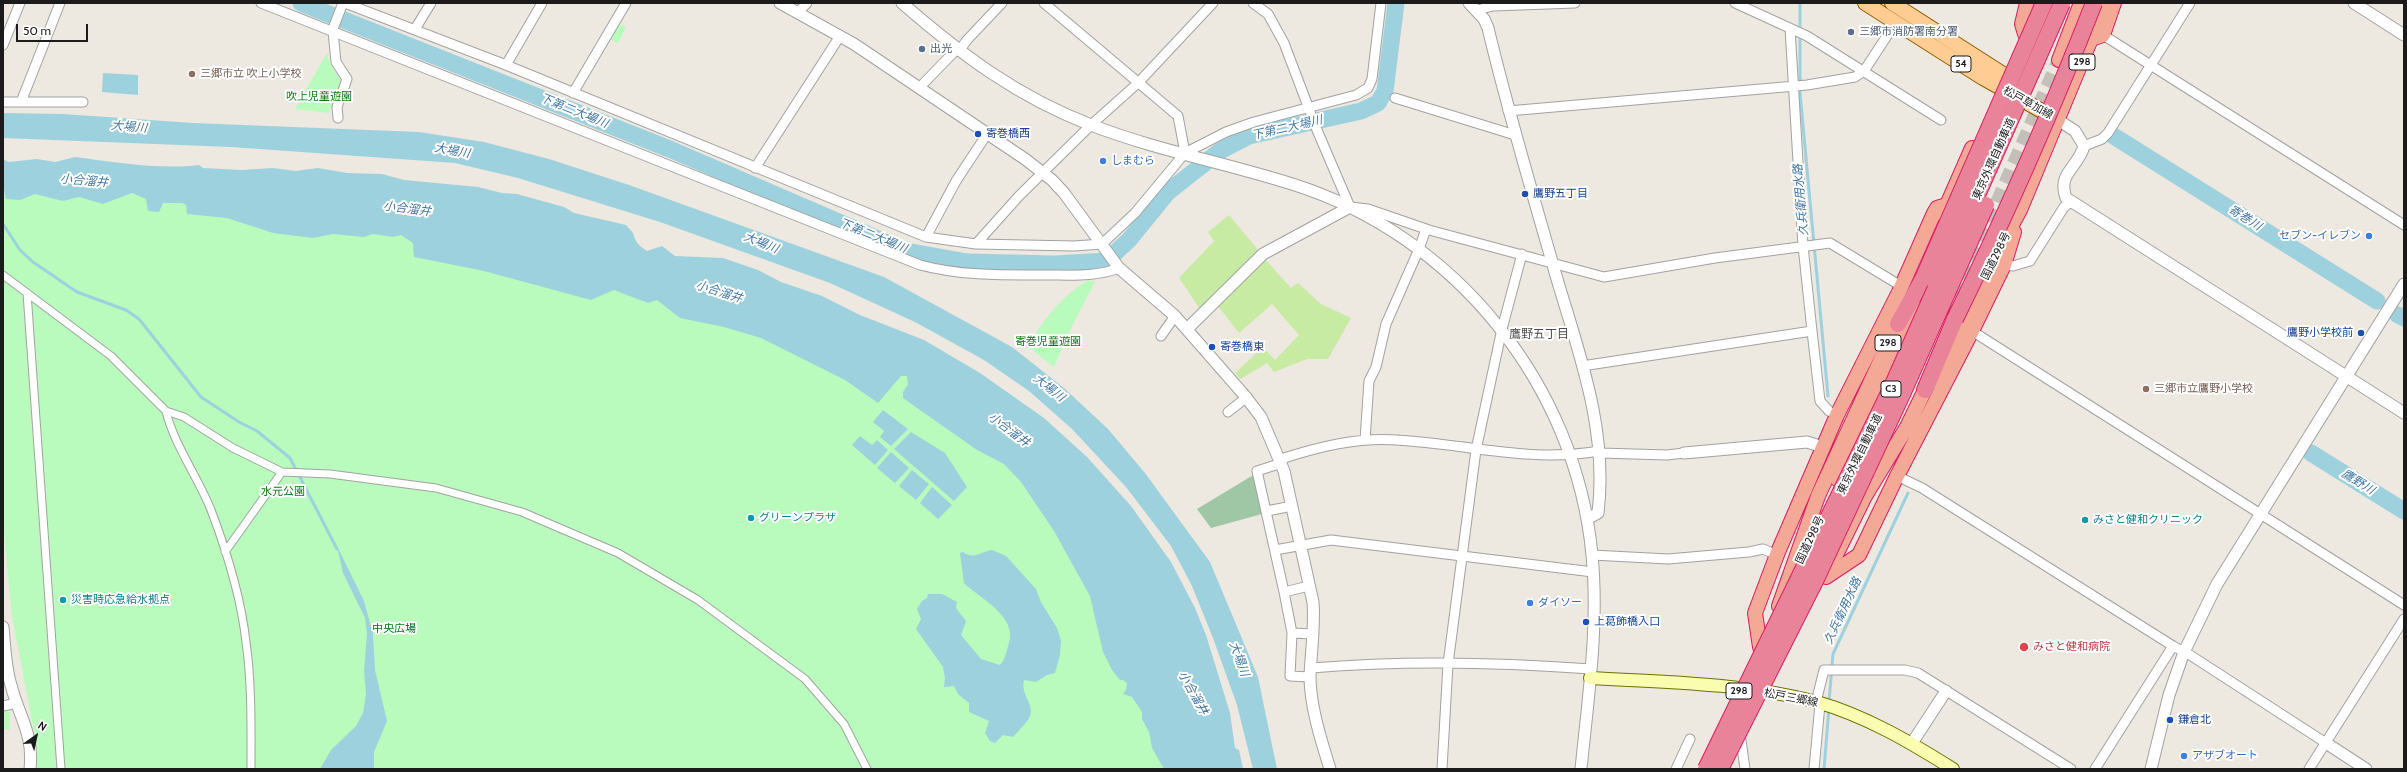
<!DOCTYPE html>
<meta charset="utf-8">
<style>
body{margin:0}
#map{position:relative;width:2407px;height:772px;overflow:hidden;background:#ede8e0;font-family:Cabin,sans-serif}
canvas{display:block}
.frame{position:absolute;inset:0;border:4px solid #1b1b1b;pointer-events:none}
.north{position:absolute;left:16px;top:716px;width:40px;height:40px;-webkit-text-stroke:3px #fff;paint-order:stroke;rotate:33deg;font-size:11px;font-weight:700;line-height:16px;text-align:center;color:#1b1b1b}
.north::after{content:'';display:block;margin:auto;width:14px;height:18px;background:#1b1b1b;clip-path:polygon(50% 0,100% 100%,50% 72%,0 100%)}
.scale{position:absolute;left:16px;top:24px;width:72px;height:18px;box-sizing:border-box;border:2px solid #1b1b1b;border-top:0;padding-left:5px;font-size:12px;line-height:14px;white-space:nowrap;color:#1b1b1b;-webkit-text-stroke:3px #fff;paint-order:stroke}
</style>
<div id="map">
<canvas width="2407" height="772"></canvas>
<div class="frame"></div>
<div class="north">N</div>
<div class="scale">50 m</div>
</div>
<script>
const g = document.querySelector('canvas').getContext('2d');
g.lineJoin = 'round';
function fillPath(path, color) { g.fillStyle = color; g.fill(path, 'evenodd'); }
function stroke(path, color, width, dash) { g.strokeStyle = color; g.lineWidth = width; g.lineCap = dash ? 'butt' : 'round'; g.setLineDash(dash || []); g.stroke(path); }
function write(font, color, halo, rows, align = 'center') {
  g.font = font + ' Cabin,"Noto Sans JP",sans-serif'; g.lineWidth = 4; g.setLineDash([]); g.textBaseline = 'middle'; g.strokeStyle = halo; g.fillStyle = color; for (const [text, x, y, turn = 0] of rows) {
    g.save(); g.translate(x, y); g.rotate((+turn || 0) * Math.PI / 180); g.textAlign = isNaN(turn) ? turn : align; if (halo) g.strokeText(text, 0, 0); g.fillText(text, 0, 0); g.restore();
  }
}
const grass = new Path2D(`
 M 1229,215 L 1258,250 L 1200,309 L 1179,278 L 1214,241 L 1208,232 Z
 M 1266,260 L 1291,288 L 1298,283 L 1321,304 L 1351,318 L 1328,359 L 1307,359 L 1274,372 L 1267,363 L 1241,379 L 1235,373 L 1263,347 L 1275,360 L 1299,335 L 1272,304 L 1239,333 L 1218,306 Z`);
const cemetery = new Path2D(`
 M 1255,474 L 1264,505 L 1260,507 L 1262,514 L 1211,528 L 1197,509 Z`);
const park = new Path2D(`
 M 617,23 L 626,27 L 618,43 L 608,38 Z
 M 327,53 L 332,68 L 341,80 L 329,113 L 295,109 Z
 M 3,180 L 60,185 L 335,218 L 632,281 L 885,357 L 1020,456 L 1206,769 L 35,769 L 35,736 L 12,617 L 3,524 Z
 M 1088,280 L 1095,282 L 1073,324 L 1054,367 L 1027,346 C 1046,318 1059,298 1088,280 Z
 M 3,711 L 10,712 L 9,730 L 3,729 Z`);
const water = new Path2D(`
 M 103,73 L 138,75 L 138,95 L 102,92 Z
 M 3,113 L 63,114 L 193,123 L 419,132 L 484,142 L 549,159 L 629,185 L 884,277 L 1012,347 L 1064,388 L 1108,429 L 1145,473 L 1210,562 L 1258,677 L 1277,769 L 1253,769 L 1237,705 L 1213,638 L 1192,586 L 1171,546 L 1126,487 L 1072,429 L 1029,391 L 984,360 L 915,322 L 830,283 L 660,222 L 518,178 L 455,163 L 231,147 L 3,138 Z
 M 75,157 C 114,162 160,170 199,165 L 203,168 L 242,170 L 273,168 L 296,171 L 318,168 L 347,173 L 382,174 L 404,180 L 478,187 L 502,193 L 517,194 L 564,207 L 574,213 L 626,225 L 633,233 C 636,243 638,245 647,251 L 662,246 L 675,256 L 723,258 L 758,270 L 781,282 L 822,296 L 860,315 L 924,340 L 980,373 L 1044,418 L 1087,457 L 1131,506 L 1171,562 L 1195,608 L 1206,635 L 1230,713 L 1235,748 L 1239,750 L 1243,769 L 1164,769 L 1152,748 L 1149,732 L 1142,719 L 1142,712 L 1132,697 L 1123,694 L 1126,690 L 1127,683 L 1123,680 L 1120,680 L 1112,670 L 1103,652 L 1090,596 L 1054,531 L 1021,482 L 1004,464 L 977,450 L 903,398 L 903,392 L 908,384 L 907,376 L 901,376 L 878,403 L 845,380 L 761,338 L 724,327 L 680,318 L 657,300 L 648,303 L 614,290 L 591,300 L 484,271 L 414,257 L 413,243 L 401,235 L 393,237 L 373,234 L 364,237 L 333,234 L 313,238 L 273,233 L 227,218 L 187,214 L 186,205 L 182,203 L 163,203 L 159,212 L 148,211 L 146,199 L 132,193 L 103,204 L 79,197 L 63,201 L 35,194 L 20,200 L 6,199 L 3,185 L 3,159 L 9,162 L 37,159 L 55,162 Z
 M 883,410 L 908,429 L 891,446 L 880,437 L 884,431 L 873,422 Z
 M 911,432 L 945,453 L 967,487 L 954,501 L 894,449 Z
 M 860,436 L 872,445 L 877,440 L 888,450 L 875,465 L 852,445 Z
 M 891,452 L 909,468 L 895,483 L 877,468 Z
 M 912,470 L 929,484 L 916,500 L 899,486 Z
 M 932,487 L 952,505 L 938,519 L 920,503 Z
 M 337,546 L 364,601 L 373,634 L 375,670 L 387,721 L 374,752 L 374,769 L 320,769 L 331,750 L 356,726 L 363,713 L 366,694 L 364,671 L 367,634 L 365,618 L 343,573 Z
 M 992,550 L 1006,556 L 1036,589 L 1041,602 L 1057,628 L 1061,641 L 1060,655 L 1055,673 L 1047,675 L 1036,682 L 1024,680 C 1021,694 1031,701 1031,711 C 1031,720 1019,730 1013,737 L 1003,735 L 995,743 L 990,741 L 985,733 L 989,721 L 969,712 L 969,703 L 958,694 L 954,686 L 944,687 L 945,678 L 943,667 L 916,629 L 921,619 L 917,609 L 922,601 L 927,598 L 928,594 L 942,594 L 957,602 L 956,608 L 966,621 L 961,635 L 981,659 L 1000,665 C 1006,658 1006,652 1009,643 C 1017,615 980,599 964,583 L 960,553 L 963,552 C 975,560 980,552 992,550 Z`);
const stream = new Path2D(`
 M 1800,3 L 1800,93 L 1828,396
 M 3,224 L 20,250 L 33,262 L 77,292 L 126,310 L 139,319 L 201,397 L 239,422 L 257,431 L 290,458 L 337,549
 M 1829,702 L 1833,654 L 1908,493
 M 1824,769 L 1829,708`);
const river = new Path2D(`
 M 301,3 L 672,150 L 906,251 L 967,262 L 1055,264 L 1106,261 L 1129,240 L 1168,192 L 1220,151 L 1249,136 L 1361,111 L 1378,103 L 1385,91 L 1396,3
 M 2112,135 L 2377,301
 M 2398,315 L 2404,318
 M 2311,453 L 2404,511`);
const trunkTunnel = new Path2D(`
 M 1947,318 L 2059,60`);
const pedestrian = new Path2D(`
 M 3,275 L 111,356 L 166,411 L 184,417 L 233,448 L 282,472 L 330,474 L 436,488 L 522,512 L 618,553 L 698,600 L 805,679 L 844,724 L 867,769
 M 27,293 L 61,769
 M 166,411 C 174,445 198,477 211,510 C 227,552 241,597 246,642 C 252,684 251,727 251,769
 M 225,552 L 282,472`);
const minor = new Path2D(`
 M 261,3 L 920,265 C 961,276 1004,275 1047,275 C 1072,275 1096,277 1119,268
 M 345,3 L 506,65 L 926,237 L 976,244 L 1074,246 L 1102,244 L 1135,213 L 1185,153 L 1226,132 L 1254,122 L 1356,95 L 1368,88 L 1372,79 L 1381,3
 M 1044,3 L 1178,116 L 1185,153
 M 1253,3 L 1268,14 L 1284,43 L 1317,130 L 1350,207 L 1368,209 L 1429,230 L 1604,277 L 1715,258 L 1830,243 L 1901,286
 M 1735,3 L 1807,36 L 1941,120
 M 1477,10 L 1493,6 L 1575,3
 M 798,12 L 807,3
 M 1790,28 L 1803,246 L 1812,331 L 1820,401 L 1829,411 L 1837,415
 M 415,29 L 431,3
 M 332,31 L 343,3
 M 333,31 L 336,62 L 347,79 L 337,107 L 338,118
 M 2103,35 L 2404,225
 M 3,45 L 20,3
 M 959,51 L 967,40 L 1002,3
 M 506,65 L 542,3
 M 919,88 L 956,50
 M 573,93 L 626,3
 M 1395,98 L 1515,135
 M 3,102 L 83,102
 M 21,102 L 60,3
 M 1508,111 L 1807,85 L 1855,77 L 1864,71 L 1896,22
 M 2084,146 L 2102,139 L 2108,133 L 2190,3
 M 755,168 L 840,36
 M 926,237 L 956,181 L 987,134
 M 976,244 L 1019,196 L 1091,125 L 1138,83 L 1213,3
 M 2004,265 L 2013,266 L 2030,261 L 2064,207 L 2071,202
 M 1972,331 L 2404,605
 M 1161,336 L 1175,316
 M 1582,366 L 1812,331
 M 1228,412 L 1247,397
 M 1365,440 L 1369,381 L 1376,367 L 1386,324 L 1419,249 L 1426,229
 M 1600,453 L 1667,455 L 1684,453
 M 1281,459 C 1318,447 1357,437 1397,440 C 1467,444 1529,463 1599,451
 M 1282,463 L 1257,471 L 1284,592 L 1309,586
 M 1897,476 L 1922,488 L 2173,646 L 2190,655 L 2326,743
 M 1267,511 L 1292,506
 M 1275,550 L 1331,540 L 1593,572
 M 1592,555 L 1668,559 L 1749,552 L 1763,549 L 1777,555
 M 1284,592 L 1292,633 L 1290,676 L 1310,677
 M 1292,633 L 1313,634
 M 1311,668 C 1404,660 1498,662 1591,669
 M 1816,702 L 1824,670 L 1905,670 L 1918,673 L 2071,769
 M 3,706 L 17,703
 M 1741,740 L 1745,769
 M 1442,769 L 1448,664 L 1476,450 L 1502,329 L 1522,254
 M 1676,769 L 1690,739
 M 1814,769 L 1820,704
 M 2095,769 L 2173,646
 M 2309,769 L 2404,619`);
const tertiary = new Path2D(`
 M 780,3 L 854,44 L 1025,159 L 1052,180 L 1064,193 L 1119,268 L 1175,316 L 1245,396 L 1261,417 L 1284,471 L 1313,602 C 1315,627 1311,651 1310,676 C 1310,706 1321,740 1330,769
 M 902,3 C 962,55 1016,96 1091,125 C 1156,150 1226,163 1292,184 C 1455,235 1576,385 1592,555 C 1599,626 1588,698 1581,769
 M 1469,3 L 1484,19 L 1488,28 C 1508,112 1533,195 1557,279 C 1580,356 1608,431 1598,513 L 1587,519
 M 2354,3 L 2404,35
 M 2058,120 L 2075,131 L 2084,146 C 2078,168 2057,173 2066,198 L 2404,413
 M 1187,329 L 1263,254 L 1350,207
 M 1684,453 L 1807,442 L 1823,447
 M 3,627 C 5,646 5,666 11,685 C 19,717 34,734 30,769
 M 1912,743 L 1946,691
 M 2326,743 L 2366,769
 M 2151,769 L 2169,695 L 2184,652 L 2217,584 L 2404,284`);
const secondary = new Path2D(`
 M 1590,678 C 1665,682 1744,683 1817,702 C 1866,716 1910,742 1953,769`);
const primary = new Path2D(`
 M 1865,3 L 1983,78 L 2058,120
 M 1892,3 L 2006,76 L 2018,87`);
const trunk = new Path2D(`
 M 2025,34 L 2022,24 L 2027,3
 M 2091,39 L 2103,35 L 2114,3
 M 2059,60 L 2081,3
 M 1943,214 L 1972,148
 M 1838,480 L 1918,309
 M 1865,496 L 1907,427 L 1925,390 L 1953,346 L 2000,247 L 2020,210 L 2091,39 L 2101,3
 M 1826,575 L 1869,488
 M 1826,577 L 1859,555 L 1897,476 L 1972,331 L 2004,265 L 2014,232
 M 1779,606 L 1818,496 L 1902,314
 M 1760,647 L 1755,613 L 1778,552 L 1837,415 L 1899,292 L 1934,213 L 1937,208 L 1947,205`);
const motorway = new Path2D(`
 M 1898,324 L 1923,279
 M 1925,390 L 1955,319`);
const motorwayBridge = new Path2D(`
 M 1923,279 L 2044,3
 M 1955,319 C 2006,215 2052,110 2094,3
 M 1706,769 L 1892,387 L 2062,3
 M 1720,769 L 1815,581 L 1903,392 L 1986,205`);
const markers = [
 [1851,32,4,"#5c6f8a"],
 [922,49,4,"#5c6f8a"],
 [192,74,4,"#8d6e63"],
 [978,134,4,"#1a4fb4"],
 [1103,161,4,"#3f7fe0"],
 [1525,194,4,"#1a4fb4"],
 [2369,236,4,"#3f7fe0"],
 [2361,333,4,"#1a4fb4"],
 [1212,347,4,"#1a4fb4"],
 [2146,389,4,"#8d6e63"],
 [751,518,4,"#0f9aa8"],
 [2085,520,4,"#0f9aa8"],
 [63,600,4,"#0f9aa8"],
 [1530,603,4,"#3f7fe0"],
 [1586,622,4,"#1a4fb4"],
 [2024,647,5,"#e0444e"],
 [2170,720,4,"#1a4fb4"],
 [2184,756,4,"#3f7fe0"]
];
const shields = [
 [2082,62,26],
 [1961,64,20],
 [1888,343,26],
 [1891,389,20],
 [1739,691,26]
];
const shieldNames = [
 ["298",2082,62],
 ["54",1961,64],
 ["298",1888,343],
 ["C3",1891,389],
 ["298",1739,691]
];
const serviceNames = [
 ["三郷市消防署南分署",1859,32],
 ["出光",930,49]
];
const educationNames = [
 ["三郷市立 吹上小学校",200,74],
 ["三郷市立鷹野小学校",2154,389]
];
const parkNames = [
 ["吹上児童遊園",319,97],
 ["寄巻児童遊園",1048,342],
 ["水元公園",283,492],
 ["中央広場",394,629]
];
const streetNames = [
 ["松戸草加線",2028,103,29],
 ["東京外環自動車道",1994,159,-66],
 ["国道298号",1996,256,-64],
 ["東京外環自動車道",1860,454,-64],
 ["国道298号",1810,540,-65],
 ["松戸三郷線",1791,698,11]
];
const transitNames = [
 ["寄巻橋西",986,134],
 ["鷹野五丁目",1533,194],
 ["鷹野小学校前",2353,333,"right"],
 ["寄巻橋東",1220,347],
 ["上葛飾橋入口",1594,622],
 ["鎌倉北",2178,720]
];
const shopNames = [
 ["しまむら",1111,161],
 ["セブン-イレブン",2361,236,"right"],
 ["ダイソー",1538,603],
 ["アザブオート",2192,756]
];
const cultureNames = [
 ["グリーンプラザ",759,518],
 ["みさと健和クリニック",2093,520],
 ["災害時応急給水拠点",71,600]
];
const healthNames = [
 ["みさと健和病院",2033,647]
];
const waterNames = [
 ["下第二大場川",574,111,22],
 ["大場川",129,127,5],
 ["下第二大場川",1287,128,-13],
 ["大場川",452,151,10],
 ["小合溜井",84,181,5],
 ["久兵衛用水路",1801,200,-95],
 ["小合溜井",407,209,7],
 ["寄巻川",2245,218,32],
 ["下第二大場川",873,236,22],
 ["大場川",761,243,22],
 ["小合溜井",719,292,17],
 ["大場川",1049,388,38],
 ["小合溜井",1009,430,37],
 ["鷹野川",2358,482,32],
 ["久兵衛用水路",1843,611,-65],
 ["大場川",1239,659,70],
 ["小合溜井",1193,693,61]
];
const neighbourhoodNames = [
 ["鷹野五丁目",1539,334]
];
fillPath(grass, '#c8eba3');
fillPath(cemetery, '#a0c7a5');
fillPath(park, '#b9fbbc');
fillPath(water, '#9ed1de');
stroke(stream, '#9ed1de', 3);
stroke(river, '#9ed1de', 17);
stroke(trunkTunnel, '#c3bfb9', 14, [14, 7]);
stroke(pedestrian, '#a2a2a2', 9);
stroke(minor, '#a2a2a2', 11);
stroke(tertiary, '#a2a2a2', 13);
stroke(secondary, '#6b7400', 14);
stroke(primary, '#925d00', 16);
stroke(trunk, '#dc1c64', 16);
stroke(motorway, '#dc1c64', 18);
stroke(pedestrian, '#fff', 7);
stroke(minor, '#fff', 9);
stroke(tertiary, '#fff', 11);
stroke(secondary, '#fafcb0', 12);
stroke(primary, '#ffcd93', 14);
stroke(trunk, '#f4a896', 14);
stroke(motorway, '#e98399', 16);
stroke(motorwayBridge, '#dc1c64', 18, []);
stroke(motorwayBridge, '#e98399', 16);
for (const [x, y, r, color] of markers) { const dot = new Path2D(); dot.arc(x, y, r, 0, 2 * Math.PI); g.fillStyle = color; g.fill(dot); stroke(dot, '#fff', 1.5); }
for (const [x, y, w] of shields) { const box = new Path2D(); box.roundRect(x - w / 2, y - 8, w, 16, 3); g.fillStyle = '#fff'; g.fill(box); stroke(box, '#1b1b1b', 1); }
write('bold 10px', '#1b1b1b', null, shieldNames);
write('11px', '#4e5e75', '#fff', serviceNames, 'left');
write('11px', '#785e54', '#fff', educationNames, 'left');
write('11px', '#077c0d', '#fff', parkNames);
write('11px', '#1b1b1b', '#fff', streetNames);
write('11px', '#164399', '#fff', transitNames, 'left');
write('11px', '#366cbe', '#fff', shopNames, 'left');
write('11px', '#0d838f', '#fff', cultureNames, 'left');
write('11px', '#be3a42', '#fff', healthNames, 'left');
write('italic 12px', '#4277a6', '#fff', waterNames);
write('12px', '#4e4e4e', '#fff', neighbourhoodNames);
</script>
